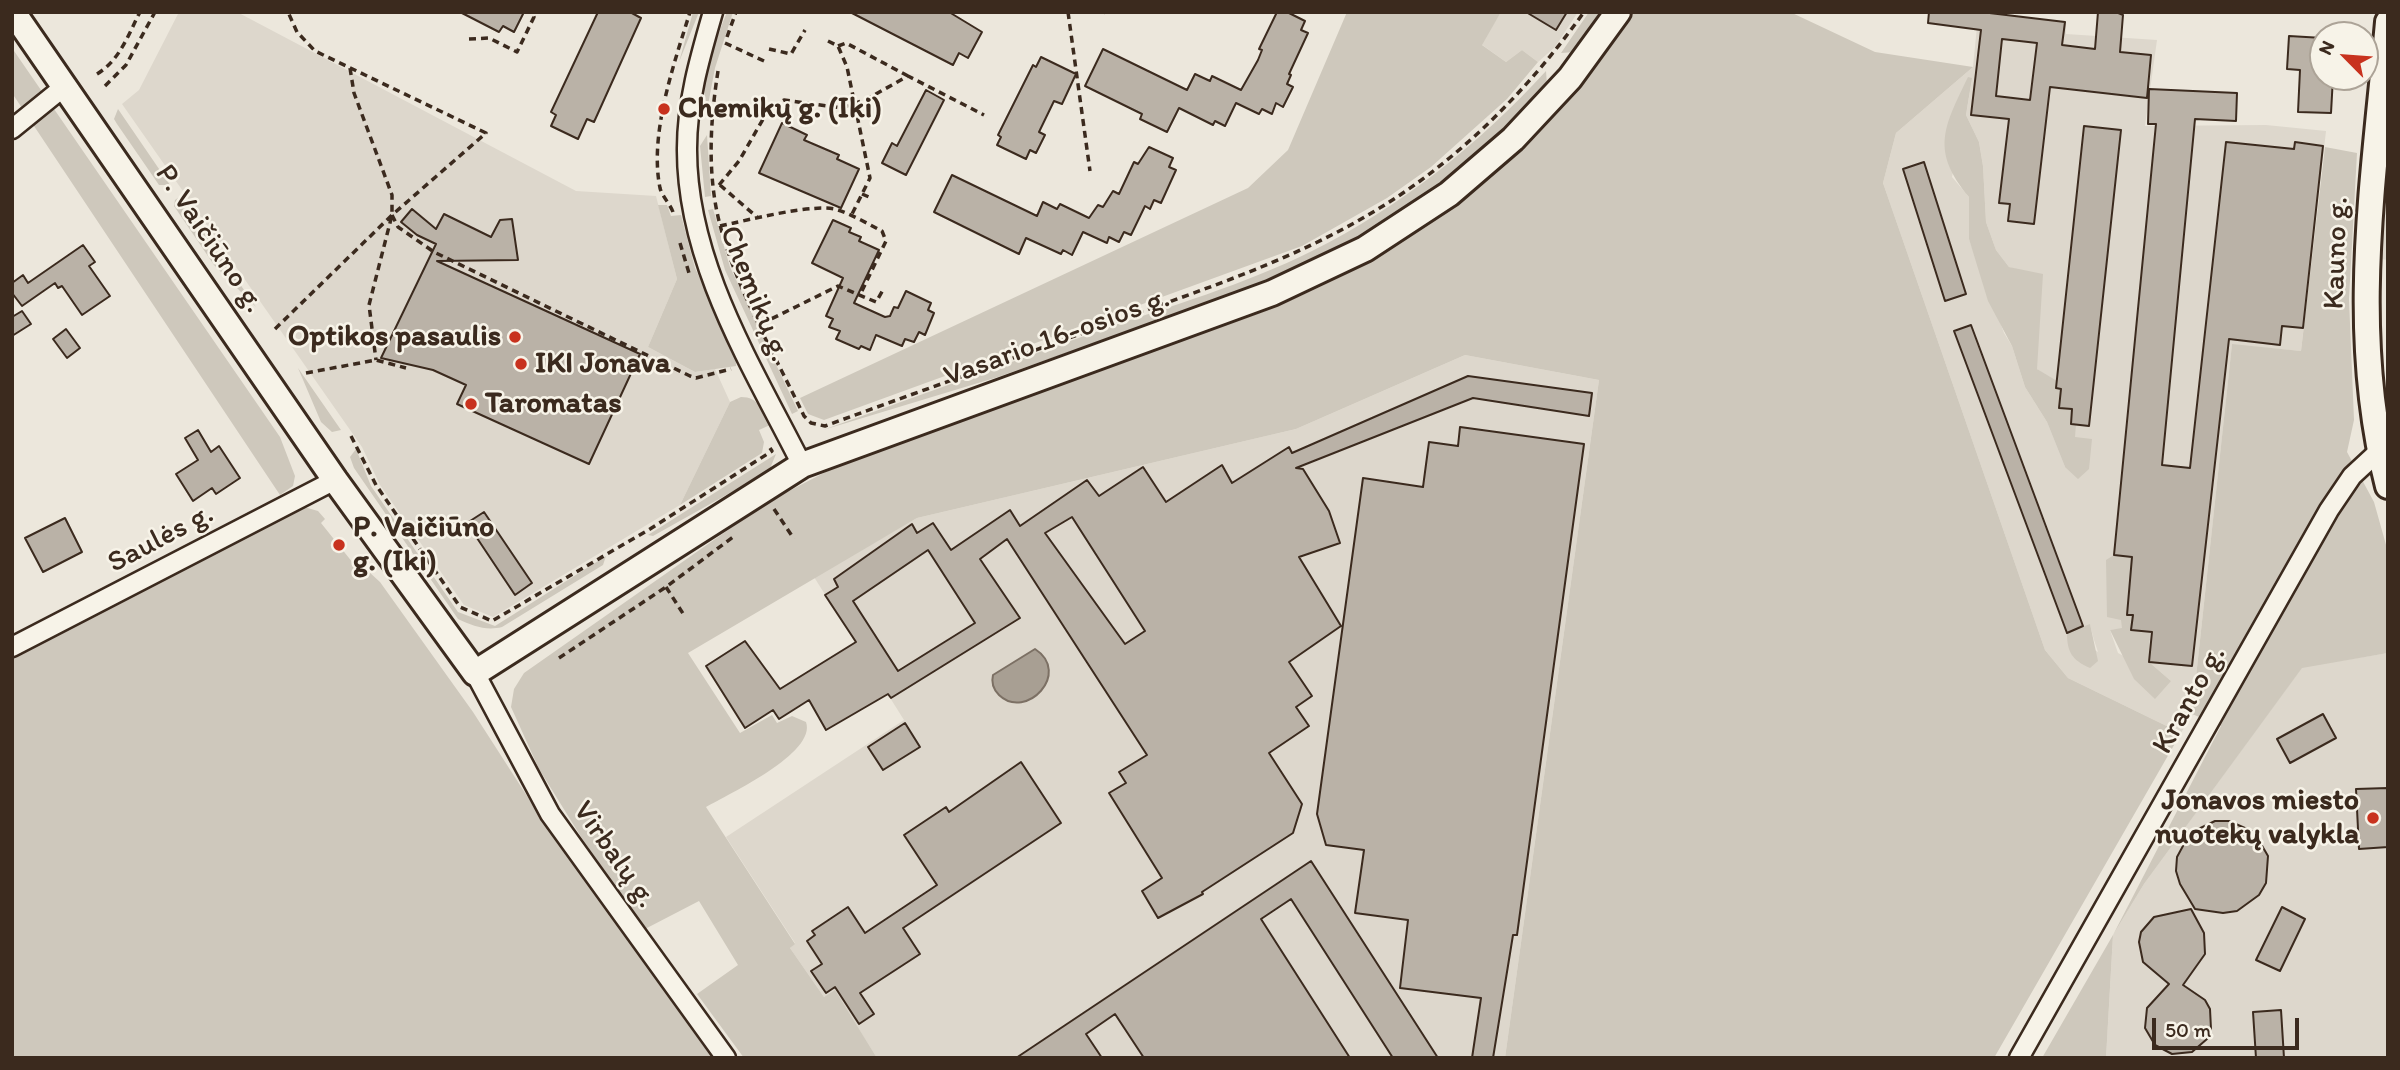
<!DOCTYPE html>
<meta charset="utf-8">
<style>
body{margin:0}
#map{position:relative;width:2400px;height:1070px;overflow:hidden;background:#ece7dc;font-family:Itim,sans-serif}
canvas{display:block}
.frame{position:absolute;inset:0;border:14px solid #3b2a1e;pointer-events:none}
.north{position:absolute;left:2309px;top:21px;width:70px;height:70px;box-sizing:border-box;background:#f7f3e8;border:2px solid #aca397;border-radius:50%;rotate:295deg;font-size:19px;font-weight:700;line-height:28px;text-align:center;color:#3b2a1e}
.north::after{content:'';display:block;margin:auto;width:24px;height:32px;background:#c8321e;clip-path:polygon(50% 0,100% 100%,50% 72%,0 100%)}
.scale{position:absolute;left:2152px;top:1018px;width:147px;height:32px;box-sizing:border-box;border:4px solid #3b2a1e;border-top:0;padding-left:9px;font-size:21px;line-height:24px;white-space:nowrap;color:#3b2a1e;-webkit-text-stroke:5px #f7f3e8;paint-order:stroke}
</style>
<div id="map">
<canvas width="2400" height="1070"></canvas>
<div class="frame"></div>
<div class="north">N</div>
<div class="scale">50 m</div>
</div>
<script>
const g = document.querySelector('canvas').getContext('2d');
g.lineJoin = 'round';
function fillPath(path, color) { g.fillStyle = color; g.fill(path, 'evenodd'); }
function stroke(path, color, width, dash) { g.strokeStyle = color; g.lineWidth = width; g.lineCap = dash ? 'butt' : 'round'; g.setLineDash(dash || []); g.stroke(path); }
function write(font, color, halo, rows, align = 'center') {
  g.font = font + ' Itim,sans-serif'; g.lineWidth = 5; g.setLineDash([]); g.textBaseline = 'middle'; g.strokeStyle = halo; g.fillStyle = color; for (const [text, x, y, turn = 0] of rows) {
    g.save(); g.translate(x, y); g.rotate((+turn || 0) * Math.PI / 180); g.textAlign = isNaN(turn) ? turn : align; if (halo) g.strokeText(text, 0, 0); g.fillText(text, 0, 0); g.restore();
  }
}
const built = new Path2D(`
 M 179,12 L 237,12 L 576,191 L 656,196 L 677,279 L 648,347 L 695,372 L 715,369 L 730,402 L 680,505 L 493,617 L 464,605 L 380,485 L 362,447 L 122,104 L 139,90 Z
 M 1501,12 L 1578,12 L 1555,47 L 1538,62 L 1522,50 L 1506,62 L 1481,44 Z
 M 1978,16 L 2066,24 L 2066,34 L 2157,40 L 2145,126 L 2266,125 L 2326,131 L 2301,351 L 2232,345 L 2192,714 L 2181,733 L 2068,678 L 2045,650 L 1883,183 L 1896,133 L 1973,67 ZM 1972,79 L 1966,115 L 1979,142 L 1983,166 L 1986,222 L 1996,250 L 2009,267 L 2022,271 L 2037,369 L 2061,389 L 2059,408 L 2071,424 L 2075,438 L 2065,467 L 2047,422 L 2025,387 L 2012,346 L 2004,333 L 1969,239 L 1969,197 L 1952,177 ZM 2132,557 L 2127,615 L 2131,630 L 2151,641 L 2149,662 L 2171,681 L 2118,653 L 2110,630 L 2122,629 ZM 2090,625 L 2094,640 L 2098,652 L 2067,633 Z
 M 2388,190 L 2388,260 L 2379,259 Z
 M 1465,355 L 1599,380 L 1505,1058 L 877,1058 L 835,991 L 824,997 L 790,948 L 795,943 L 726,837 L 904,720 L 814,577 L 917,518 L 1296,429 Z
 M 2388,653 L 2388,1058 L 2106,1058 L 2113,935 L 2144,884 L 2302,667 Z`);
const green = new Path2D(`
 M 693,12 L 699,12 L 679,62 Z
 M 727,12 L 733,12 L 715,68 L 708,105 C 696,92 720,29 727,12 Z
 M 1347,12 L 1501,12 L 1482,45 L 1506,62 L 1522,50 L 1538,62 L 1507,99 L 1431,167 L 1387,198 L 1302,246 L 824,420 L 808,414 L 800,398 L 1248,188 L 1288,150 Z
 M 1589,12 L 1603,12 L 1575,52 L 1561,53 Z
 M 1632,12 L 1790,12 L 1875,52 L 1973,67 L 1896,133 L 1883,183 L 2045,650 L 2068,678 L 2181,733 L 1994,1058 L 1505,1058 L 1599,380 L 1465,355 L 1296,429 L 917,518 L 688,653 L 740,733 L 772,715 L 777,723 L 792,716 L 806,722 C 817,753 729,794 706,807 L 795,944 L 790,948 L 824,997 L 835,990 L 877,1058 L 744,1058 L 697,994 L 738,965 L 699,901 L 645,929 L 583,840 L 539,769 L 511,707 L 514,689 L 524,673 L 768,502 L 839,465 L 1265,311 C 1424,247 1537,156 1632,12 Z
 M 12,48 L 280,437 L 295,476 L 293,486 L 280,495 L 12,93 Z
 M 1546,71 L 1547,85 L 1543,90 L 1455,174 L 1367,235 L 1320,258 L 1275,279 L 998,377 L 823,430 C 915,397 1006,364 1098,331 C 1170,306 1244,285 1312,251 C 1402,206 1478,145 1546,71 Z
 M 1968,77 L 1972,78 L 1966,115 L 1979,142 L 1983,166 L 1986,222 L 1996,250 L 2009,267 L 2043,274 L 2037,369 L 2057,381 L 2056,388 L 2061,389 L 2059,408 L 2072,409 L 2071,423 L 2076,424 L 2075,437 L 2092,439 L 2089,469 L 2078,479 L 2065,467 L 2047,422 L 2025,387 L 2012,346 L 1988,301 L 1969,239 L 1969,197 C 1930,150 1944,127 1968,77 Z
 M 118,109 L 170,185 L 159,185 L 117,124 L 114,119 Z
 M 707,135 L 711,196 L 705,197 L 700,146 Z
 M 2325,147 L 2357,153 L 2349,299 L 2354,420 L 2347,452 L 2374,502 L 2388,552 L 2388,653 L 2302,668 L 2144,884 L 2113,935 L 2106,1058 L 2042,1058 L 2113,935 L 2221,726 L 2192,714 L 2232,344 L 2301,351 Z
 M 179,197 L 256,307 L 214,265 L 174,206 L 175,200 Z
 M 658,205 L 667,205 L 671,216 L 681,215 L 695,268 L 736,356 L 736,366 L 695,372 L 648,347 L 677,279 Z
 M 713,209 L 730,267 L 798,411 L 792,414 L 725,270 L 708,210 Z
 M 298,368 L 341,430 L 332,432 L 321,422 Z
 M 741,397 C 759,397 762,410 770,425 L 759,430 L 764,442 L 762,453 L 680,505 L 730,402 Z
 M 356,449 L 371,486 L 458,612 L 495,626 L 606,556 L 603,565 L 502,627 C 486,631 473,626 458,619 L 354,468 L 350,457 Z
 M 776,454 L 769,471 L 653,536 L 648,535 Z
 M 304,507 L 318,511 L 325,519 L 321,523 L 353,563 L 357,561 L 380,582 L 473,712 L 545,824 L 712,1058 L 12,1058 L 12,656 Z
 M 2114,555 L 2132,557 L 2127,614 L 2133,615 L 2131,629 L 2150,631 L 2149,662 L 2171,681 L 2155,699 L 2134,679 L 2110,630 L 2122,628 L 2121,620 L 2107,617 L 2106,560 Z
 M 2090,624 L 2098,661 L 2090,668 C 2072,660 2067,652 2067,633 Z`);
const water = new Path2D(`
 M 1035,649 C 1072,673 1026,721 999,695 C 993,689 991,683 993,675 Z`);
const building = new Path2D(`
 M 460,12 L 524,12 L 514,32 L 503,26 L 499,32 Z
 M 598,12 L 630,12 L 641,18 L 594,122 L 587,119 L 578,139 L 551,126 L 556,115 L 551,112 Z
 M 850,12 L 949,12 L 982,32 L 968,58 L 959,53 L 953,65 Z
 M 1277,12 L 1287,12 L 1305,21 L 1301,30 L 1308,33 L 1289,74 L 1291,75 L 1287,84 L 1293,87 L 1283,107 L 1276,103 L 1272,114 L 1262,109 L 1259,114 L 1236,103 L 1225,126 L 1215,121 L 1213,125 L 1179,108 L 1167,132 L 1140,119 L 1142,114 L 1085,86 L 1103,49 L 1187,90 L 1195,74 L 1210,81 L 1212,76 L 1241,90 L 1258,60 L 1262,50 L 1259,49 Z
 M 1526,12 L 1567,12 L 1556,30 Z
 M 1929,12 L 1981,12 L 2065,22 L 2062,45 L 2095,49 L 2098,12 L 2116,12 L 2123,15 L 2120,52 L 2151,55 L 2147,98 L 2050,87 L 2034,224 L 2008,221 L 2010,204 L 1999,203 L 2009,119 L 1971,115 L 1981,30 L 1928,23 ZM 2002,39 L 2037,43 L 2030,100 L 1996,96 Z
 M 2289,36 L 2323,38 L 2323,77 L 2333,77 L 2331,113 L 2298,112 L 2300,70 L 2287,69 Z
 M 1041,57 L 1076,74 L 1062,104 L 1054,101 L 1039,132 L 1045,135 L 1036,153 L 1030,150 L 1026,159 L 997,145 L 1001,137 L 998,135 L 1033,65 L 1036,67 Z
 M 2149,89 L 2237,93 L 2236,121 L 2195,119 L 2162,465 L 2190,468 L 2226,142 L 2294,149 L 2295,142 L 2323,146 L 2303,328 L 2282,326 L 2280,345 L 2229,339 L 2192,666 L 2149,662 L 2152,632 L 2131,630 L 2133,615 L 2127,615 L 2132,557 L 2114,555 L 2156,124 L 2148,124 Z
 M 926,90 L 944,100 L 906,175 L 882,163 L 892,143 L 897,146 Z
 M 782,123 L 807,135 L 804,140 L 839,155 L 837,159 L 859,169 L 841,208 L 759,173 Z
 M 2084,126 L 2121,130 L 2089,426 L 2071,424 L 2072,409 L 2059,408 L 2061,389 L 2056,388 Z
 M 1149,147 L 1173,158 L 1169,167 L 1176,170 L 1161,203 L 1154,200 L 1150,209 L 1145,206 L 1131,235 L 1124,232 L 1119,242 L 1109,237 L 1107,243 L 1083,232 L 1072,255 L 1063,250 L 1061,254 L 1026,238 L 1019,254 L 934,212 L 952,175 L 1037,216 L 1043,202 L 1057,209 L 1060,204 L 1089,218 L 1098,205 L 1103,207 L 1113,191 L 1119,194 L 1134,162 L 1138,164 Z
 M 1924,162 L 1966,294 L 1945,301 L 1903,169 Z
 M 412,209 L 436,229 L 444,214 L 491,237 L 500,220 L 512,219 L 518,260 L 437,261 L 640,354 L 589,464 L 457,404 L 466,385 L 433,370 L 381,358 L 436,244 L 417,235 L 401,222 Z
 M 833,220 L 851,228 L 849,232 L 861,237 L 859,241 L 879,250 L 854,303 L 885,317 L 890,316 L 894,307 L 898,308 L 906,291 L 931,303 L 928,310 L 934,313 L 925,335 L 919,332 L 914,342 L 905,339 L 902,346 L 876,335 L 870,350 L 861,346 L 859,349 L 836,339 L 840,331 L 829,327 L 833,319 L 826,316 L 843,278 L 812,263 Z
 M 83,245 L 95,262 L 89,266 L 110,296 L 82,315 L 62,286 L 58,288 L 55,283 L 22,306 L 12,293 L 12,283 L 23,275 L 28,283 Z
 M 22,311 L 31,324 L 12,336 L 12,317 Z
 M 1971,325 L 2083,626 L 2067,633 L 1954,331 Z
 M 66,329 L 80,348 L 67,358 L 53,339 Z
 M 1468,376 L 1592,393 L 1589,416 L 1473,398 L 1296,468 L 1303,469 L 1329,511 L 1340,543 L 1299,557 L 1341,626 L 1289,662 L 1312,696 L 1296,707 L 1309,726 L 1269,753 L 1302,804 L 1293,833 L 1202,892 L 1203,894 L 1158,918 L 1142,891 L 1162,878 L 1109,793 L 1126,783 L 1119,772 L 1147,755 L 1007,539 L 980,559 L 1020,618 L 891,698 L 888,694 L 826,730 L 809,700 L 779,719 L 773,710 L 745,728 L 706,666 L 745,641 L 780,689 L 856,642 L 825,595 L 838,587 L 834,579 L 912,524 L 917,533 L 933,523 L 951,550 L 1010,510 L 1020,526 L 1087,480 L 1099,496 L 1143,467 L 1166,502 L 1222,465 L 1232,483 L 1289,447 L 1292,453 ZM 1072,517 L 1145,631 L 1125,644 L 1045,533 ZM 928,550 L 975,623 L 898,671 L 853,601 Z
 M 1460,427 L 1584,444 L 1517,935 L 1513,935 L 1493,1058 L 1472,1058 L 1481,998 L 1400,988 L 1408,920 L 1355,913 L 1364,850 L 1326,845 L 1317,814 L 1363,478 L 1423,487 L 1429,442 L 1458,446 Z
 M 198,430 L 211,452 L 219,446 L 240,478 L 216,494 L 212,488 L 193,501 L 176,474 L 198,460 L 185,438 Z
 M 484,512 L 532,583 L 515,595 L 467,523 Z
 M 65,518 L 82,552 L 43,572 L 25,538 Z
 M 2323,714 L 2336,738 L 2290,763 L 2277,739 Z
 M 905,723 L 920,747 L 883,770 L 868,747 Z
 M 1021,762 L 1061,823 L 903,928 L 920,954 L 860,993 L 874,1014 L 859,1024 L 835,987 L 826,993 L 811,971 L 822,964 L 807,941 L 815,935 L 812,931 L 848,907 L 865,933 L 937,885 L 904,835 L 946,807 L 949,812 Z
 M 2388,788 L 2388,847 L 2359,849 L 2356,789 Z
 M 2215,821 L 2229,821 L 2254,832 L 2268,856 L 2266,883 L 2259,895 L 2237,911 L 2223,913 L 2195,909 L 2180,884 L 2176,871 L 2177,857 L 2190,833 Z
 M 1311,861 L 1438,1058 L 1393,1058 L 1291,899 L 1261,919 L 1350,1058 L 1144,1058 L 1115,1014 L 1086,1034 L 1102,1058 L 1016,1058 Z
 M 2282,907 L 2305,919 L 2280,971 L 2256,960 Z
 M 2191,909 L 2204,933 L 2205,954 L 2183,985 L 2205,1000 L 2210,1009 L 2211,1029 L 2207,1039 L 2192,1052 L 2172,1054 L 2155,1045 L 2145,1028 L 2147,1008 L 2169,984 L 2143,962 L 2139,942 L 2141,932 L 2154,917 Z
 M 2281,1010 L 2284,1058 L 2256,1058 L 2253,1012 Z`);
const path = new Path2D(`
 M 1068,12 L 1090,171
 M 1103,13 L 1104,12
 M 727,37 L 736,12
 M 469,39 L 489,38 L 517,52 L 534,17 L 532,12
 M 828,41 L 838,46 L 847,67 L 870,178 L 851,216
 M 725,43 L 764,61
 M 838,46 L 846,43 L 908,76
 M 769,49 L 791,54 L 805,30
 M 350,68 L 354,93 L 392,195 L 392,215 L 369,305 L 376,360
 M 718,71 C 710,122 707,175 720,225 C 737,291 775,355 804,416 L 811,423 L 825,426 C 926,389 1028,353 1130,316 C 1213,286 1302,256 1378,209 C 1459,160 1529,89 1584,12
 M 97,74 C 120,60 128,35 140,12
 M 105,86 L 126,65 L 155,12
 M 719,185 L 739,161 L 770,107 L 784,100 L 842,108 L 867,99 L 908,76 L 984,115
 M 720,185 L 758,218
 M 862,194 L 869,197
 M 673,212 C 670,204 662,196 660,188 C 649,134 674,64 690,12
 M 392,215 L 398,227 L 434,252 L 690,376 L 696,378 L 731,369
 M 720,226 C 745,221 816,202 838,210 C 853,215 868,224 882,231 L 886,241 L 860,295
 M 680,243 L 689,273
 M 761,324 L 838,286 L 876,302 L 883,290
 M 275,329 L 392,215 L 486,133 L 315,51 L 297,32 L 288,12
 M 306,373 L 376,360 L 406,368
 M 351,436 L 376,485 L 460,607 L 492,621 L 650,529 L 772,451 L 770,448
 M 774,509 L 794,539
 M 666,587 L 684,615
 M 559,658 L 666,587 L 733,537`);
const street = new Path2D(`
 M 713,12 C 700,57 687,101 687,148 C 686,262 752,366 802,465
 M 12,129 L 65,86
 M 12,647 L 335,480
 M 475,673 L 550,814 L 726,1058
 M 2019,1058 L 2329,510 L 2352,476 L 2379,451`);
const secondary = new Path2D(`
 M 13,12 L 335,480 L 475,673 L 802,465 L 1272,293 L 1365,249 L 1449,194 L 1513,139 L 1570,78 L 1618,12
 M 2388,22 C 2374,180 2348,330 2388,486`);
const markers = [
 [664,109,7,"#c8321e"],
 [515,337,7,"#c8321e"],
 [521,364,7,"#c8321e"],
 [471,404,7,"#c8321e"],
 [339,545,7,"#c8321e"],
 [2373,818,7,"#c8321e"]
];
const poiNames = [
 ["Chemikų g. (Iki)",678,109],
 ["Optikos pasaulis",501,337,"right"],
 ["IKI Jonava",535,364],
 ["Taromatas",485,404],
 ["P. Vaičiūno",353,528],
 ["g. (Iki)",353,562],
 ["Jonavos miesto",2359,801,"right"],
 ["nuotekų valykla",2359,835,"right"]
];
const streetNames = [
 ["P. Vaičiūno g.",209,239,56],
 ["Kauno g.",2337,253,-88],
 ["Chemikų g.",754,294,68],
 ["Vasario 16-osios g.",1057,338,-20],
 ["Saulės g.",161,539,-28],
 ["Kranto g.",2190,700,-61],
 ["Virbalų g.",614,855,55]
];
fillPath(built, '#ddd7cc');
fillPath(green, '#cec8bc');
fillPath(water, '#a89f93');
stroke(water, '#7c7064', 2);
fillPath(building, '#bab2a7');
stroke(building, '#3b2a1e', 2);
stroke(street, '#3b2a1e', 23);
stroke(secondary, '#3b2a1e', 30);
stroke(path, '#3b2a1e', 3.5, [7, 5]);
stroke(street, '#f7f3e8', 18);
stroke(secondary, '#f7f3e8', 24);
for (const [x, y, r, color] of markers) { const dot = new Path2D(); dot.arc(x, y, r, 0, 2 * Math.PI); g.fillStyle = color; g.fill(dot); stroke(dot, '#f7f3e8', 2.5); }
write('bold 30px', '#3b2a1e', '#f7f3e8', poiNames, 'left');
write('30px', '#3b2a1e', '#f7f3e8', streetNames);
</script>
